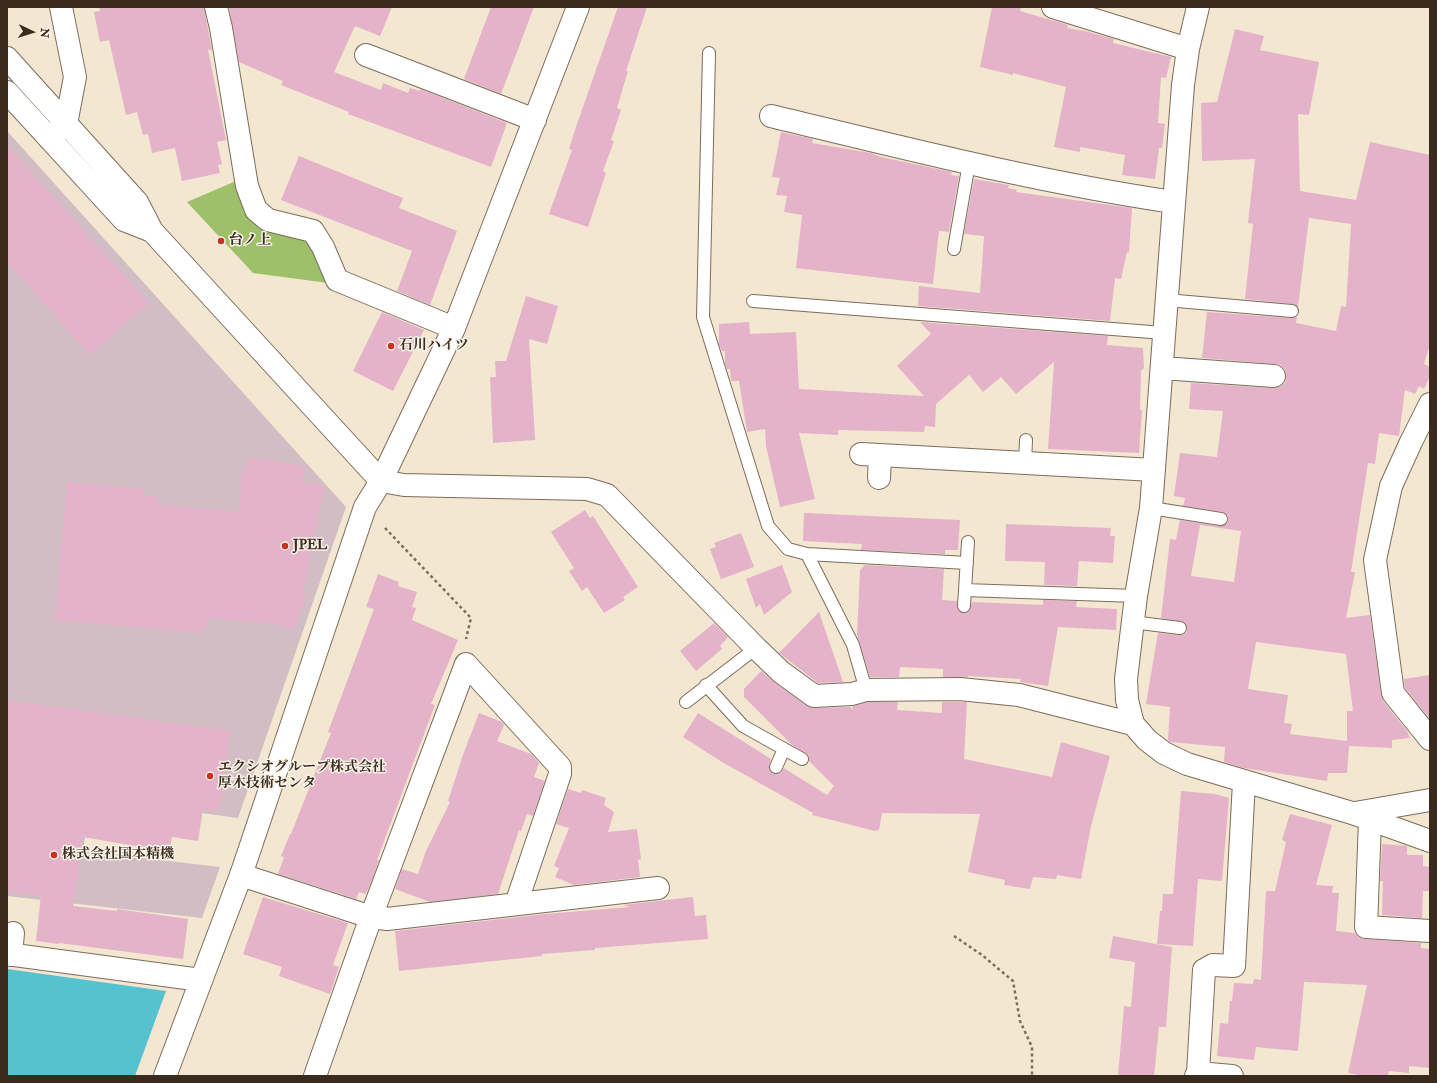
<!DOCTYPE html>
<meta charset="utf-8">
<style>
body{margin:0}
#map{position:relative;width:1437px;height:1083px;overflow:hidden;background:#f4e7d1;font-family:"IM FELL Double Pica",serif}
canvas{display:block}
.frame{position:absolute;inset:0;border:8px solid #3b2a1e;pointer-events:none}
.north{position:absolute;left:12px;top:12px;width:40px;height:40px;-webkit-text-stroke:3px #f7f3e8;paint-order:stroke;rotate:94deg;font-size:11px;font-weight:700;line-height:16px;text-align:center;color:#3b2a1e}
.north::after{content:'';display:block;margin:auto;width:14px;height:18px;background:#3b2a1e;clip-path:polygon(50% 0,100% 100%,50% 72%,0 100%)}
</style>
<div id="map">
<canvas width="1437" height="1083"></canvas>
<div class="frame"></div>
<div class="north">N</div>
</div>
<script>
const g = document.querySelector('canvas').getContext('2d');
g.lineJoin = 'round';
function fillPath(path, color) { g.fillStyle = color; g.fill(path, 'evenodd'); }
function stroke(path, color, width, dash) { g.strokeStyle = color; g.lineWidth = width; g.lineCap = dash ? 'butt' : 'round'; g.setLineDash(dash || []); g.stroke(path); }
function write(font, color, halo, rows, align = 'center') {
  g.font = font + ' "IM FELL Double Pica","Noto Serif JP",serif'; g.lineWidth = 3; g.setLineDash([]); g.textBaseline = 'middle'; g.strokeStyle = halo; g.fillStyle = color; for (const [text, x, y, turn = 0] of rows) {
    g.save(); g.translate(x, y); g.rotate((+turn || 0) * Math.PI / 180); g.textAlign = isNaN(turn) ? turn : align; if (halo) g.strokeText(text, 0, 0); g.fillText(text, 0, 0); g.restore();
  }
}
const industrial = new Path2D(`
 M 7,131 L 346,507 L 238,818 L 91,798 L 83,851 L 220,867 L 202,918 L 7,896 Z`);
const green = new Path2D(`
 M 243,178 L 254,211 L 312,234 L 328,283 L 253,273 L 187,202 Z`);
const water = new Path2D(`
 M 7,969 L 166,991 L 135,1076 L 7,1076 Z`);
const building = new Path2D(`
 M 99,7 L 204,7 L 212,51 L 208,49 L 226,140 L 217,142 L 222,164 L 218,165 L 220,173 L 182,181 L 175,148 L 152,153 L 148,134 L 143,135 L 137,112 L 126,115 L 109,40 L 100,42 L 94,12 L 100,11 Z
 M 229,7 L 392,7 L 380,36 L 355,26 L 334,72 L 381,90 L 383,83 L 408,93 L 410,88 L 420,91 L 420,89 L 507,123 L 491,167 L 348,114 L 349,112 L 281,85 L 283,81 L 239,62 Z
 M 491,7 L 534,7 L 501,94 L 464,79 Z
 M 618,7 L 647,7 L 626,71 L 628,71 L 617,108 L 621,110 L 611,140 L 614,141 L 603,171 L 606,173 L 588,227 L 549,214 L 572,150 L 569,149 L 577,124 Z
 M 992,7 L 1021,7 L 1020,11 L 1068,25 L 1067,28 L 1085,31 L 1114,39 L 1113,43 L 1171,57 L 1166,78 L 1161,77 L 1158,123 L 1165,124 L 1162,148 L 1159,148 L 1155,179 L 1122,175 L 1125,155 L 1080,147 L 1080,152 L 1054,147 L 1066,87 L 1013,73 L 1013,75 L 980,67 Z
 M 1235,29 L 1264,36 L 1260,50 L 1319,62 L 1309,115 L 1298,114 L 1300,191 L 1356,200 L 1370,142 L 1430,155 L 1430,344 L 1424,364 L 1430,367 L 1430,376 L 1424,389 L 1419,386 L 1415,394 L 1405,390 L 1399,436 L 1379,433 L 1375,464 L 1368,463 L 1351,572 L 1355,572 L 1346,618 L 1370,615 L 1381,695 L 1383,701 L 1407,731 L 1410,738 L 1392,740 L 1392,748 L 1349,746 L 1347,773 L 1328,773 L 1327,781 L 1244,768 L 1224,762 L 1225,747 L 1170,742 L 1168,740 L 1170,707 L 1146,704 L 1158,633 L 1179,635 L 1186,633 L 1187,629 L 1184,622 L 1161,618 L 1170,539 L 1176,540 L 1180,520 L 1220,526 L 1227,524 L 1228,520 L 1228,516 L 1223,512 L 1183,506 L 1185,498 L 1174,496 L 1180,453 L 1217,457 L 1223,411 L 1189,409 L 1191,383 L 1273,388 L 1280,387 L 1285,383 L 1286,377 L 1285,370 L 1281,365 L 1275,364 L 1202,358 L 1207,312 L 1291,318 L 1297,317 L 1296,323 L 1336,331 L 1341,306 L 1346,307 L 1351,224 L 1309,218 L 1298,307 L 1293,304 L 1245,299 L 1253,224 L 1248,223 L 1255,159 L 1202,161 L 1201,103 L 1217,102 ZM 1200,525 L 1241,531 L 1234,582 L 1191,576 ZM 1256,642 L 1346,654 L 1353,711 L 1347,711 L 1347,741 L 1290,734 L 1292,724 L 1284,723 L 1288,695 L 1248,689 Z
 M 781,132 L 813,139 L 812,143 L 871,153 L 881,157 L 952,172 L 951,175 L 959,176 L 949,232 L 939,231 L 933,284 L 796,268 L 802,215 L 784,212 L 787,196 L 776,195 L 780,178 L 772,177 Z
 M 7,145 L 149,303 L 90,355 L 7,262 Z
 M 299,156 L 403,198 L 399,208 L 457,231 L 430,305 L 397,291 L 412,251 L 281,200 Z
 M 974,179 L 1009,185 L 1008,188 L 1017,190 L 1016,192 L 1132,208 L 1129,253 L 1127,252 L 1121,279 L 1115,278 L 1110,321 L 918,306 L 919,286 L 980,293 L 984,236 L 964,234 Z
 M 526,296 L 558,306 L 547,344 L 529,339 L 535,440 L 493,443 L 490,377 L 496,377 L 495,361 L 506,361 Z
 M 382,312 L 424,330 L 393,391 L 353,371 Z
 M 749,322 L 750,334 L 796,332 L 799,389 L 924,396 L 897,366 L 931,334 L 920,322 L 1108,336 L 1107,345 L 1143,348 L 1144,368 L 1141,371 L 1140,410 L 1142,410 L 1139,453 L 1048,449 L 1054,362 L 1016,394 L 1001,377 L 983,392 L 969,375 L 936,404 L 935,427 L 925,426 L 924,432 L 838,430 L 838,435 L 799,433 L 815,499 L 780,507 L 766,446 L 765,429 L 747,432 L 739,381 L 731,381 L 730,369 L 727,369 L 725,363 L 725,351 L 722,351 L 719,345 L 719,324 Z
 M 248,458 L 265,459 L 306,467 L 302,482 L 324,486 L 303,594 L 306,595 L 294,630 L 277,624 L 209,618 L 208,627 L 205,626 L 203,633 L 55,620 L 67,482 L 145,489 L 144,495 L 158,496 L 157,504 L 239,512 L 242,471 L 246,471 Z
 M 585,510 L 590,518 L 593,516 L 638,587 L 623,597 L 625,600 L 604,613 L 587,587 L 582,591 L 569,571 L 574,568 L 551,532 Z
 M 804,513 L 960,520 L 958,550 L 945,550 L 945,554 L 861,550 L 862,544 L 803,541 Z
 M 1006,524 L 1111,528 L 1110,536 L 1115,536 L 1113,563 L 1079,561 L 1077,586 L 1044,585 L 1045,562 L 1005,561 Z
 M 741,533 L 754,567 L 721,579 L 710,549 L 716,547 L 714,543 Z
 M 782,565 L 792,592 L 764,615 L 760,604 L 756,608 L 746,579 Z
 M 865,565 L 944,569 L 942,600 L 957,601 L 958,610 L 963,613 L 970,610 L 972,602 L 1043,605 L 1043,600 L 1077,601 L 1076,607 L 1117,609 L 1116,630 L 1058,627 L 1048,686 L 1020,682 L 1021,679 L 968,676 L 968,677 L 943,677 L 943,669 L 900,667 L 899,677 L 870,677 L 857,635 L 860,570 Z
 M 378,574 L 399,582 L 398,586 L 417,592 L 412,607 L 416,608 L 412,620 L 458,640 L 431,704 L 435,705 L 377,860 L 379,860 L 372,880 L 366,894 L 359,892 L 356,899 L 278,874 L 284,857 L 281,856 L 290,834 L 291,834 L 331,733 L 328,732 L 374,609 L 366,607 Z
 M 819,612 L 843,682 L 818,683 L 779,653 Z
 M 714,623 L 728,637 L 720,646 L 722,649 L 696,671 L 680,651 Z
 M 761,671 L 774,682 L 807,706 L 814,708 L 851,707 L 852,710 L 853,706 L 868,702 L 898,702 L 897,710 L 942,713 L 942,702 L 967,702 L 964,759 L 1052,777 L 1061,742 L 1110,756 L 1091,826 L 1081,879 L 1057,875 L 1056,879 L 1033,877 L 1030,889 L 1004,885 L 1005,880 L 968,872 L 980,814 L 882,813 L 879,830 L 875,831 L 812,815 L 813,813 L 722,762 L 683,737 L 698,713 L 771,759 L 769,767 L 773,774 L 780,773 L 784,768 L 827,795 L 834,786 L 809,761 L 808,755 L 792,745 L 744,697 L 744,689 Z
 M 1430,675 L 1430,719 L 1405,688 L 1404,679 Z
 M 7,700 L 230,731 L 219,811 L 203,809 L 198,841 L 172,837 L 169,852 L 83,837 L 73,906 L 117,911 L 117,909 L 188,919 L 183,959 L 59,943 L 59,944 L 36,941 L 41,895 L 7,891 Z
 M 479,713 L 502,722 L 504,725 L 497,741 L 531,754 L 539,763 L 534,777 L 545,781 L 533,816 L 527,814 L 521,831 L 519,830 L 498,894 L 430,902 L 395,889 L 402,869 L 418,874 L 426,851 L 450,802 L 448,801 L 464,752 Z
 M 568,789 L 581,793 L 582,790 L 606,798 L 604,805 L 614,812 L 608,832 L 637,829 L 641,859 L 638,860 L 640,877 L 574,885 L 555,877 L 559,868 L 554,866 L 569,828 L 556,824 Z
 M 1181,791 L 1215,794 L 1229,798 L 1222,881 L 1198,879 L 1193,946 L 1157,944 L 1160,911 L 1162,911 L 1163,894 L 1173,894 Z
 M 1290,814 L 1332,825 L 1316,885 L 1333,886 L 1332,893 L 1339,893 L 1336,931 L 1355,933 L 1359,937 L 1365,939 L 1421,943 L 1421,948 L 1430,949 L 1430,1068 L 1409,1066 L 1409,1073 L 1389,1071 L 1388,1076 L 1364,1076 L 1348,1073 L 1367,985 L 1304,982 L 1298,1051 L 1256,1047 L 1254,1060 L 1217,1056 L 1220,1023 L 1228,1024 L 1230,1001 L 1232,1001 L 1234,983 L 1253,984 L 1254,979 L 1261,980 L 1266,891 L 1275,891 L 1286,842 L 1282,840 Z
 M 1382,844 L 1407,846 L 1407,855 L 1423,855 L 1423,866 L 1430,867 L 1430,891 L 1423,891 L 1422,918 L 1382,915 L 1383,881 L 1380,881 Z
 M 263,897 L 348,923 L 333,965 L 339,967 L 330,994 L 279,976 L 282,967 L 243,954 Z
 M 693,897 L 695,916 L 706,915 L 708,939 L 595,948 L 595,950 L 542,954 L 542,956 L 399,971 L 395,931 L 545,914 L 630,907 L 623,905 Z
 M 1113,936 L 1172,947 L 1166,1027 L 1159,1027 L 1154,1076 L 1118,1076 L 1124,1006 L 1131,1007 L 1135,962 L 1109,958 Z`);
const path = new Path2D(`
 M 385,528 L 471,618 L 466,639
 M 954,936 L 982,955 L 1013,981 L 1020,1021 L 1032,1047 L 1032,1076`);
const lane = new Path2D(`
 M 709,53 L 703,317 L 768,526 L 788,549 L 807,554 L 967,563
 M 954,249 L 969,163
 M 1166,300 L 1292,311
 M 753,301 L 1164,333
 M 1025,463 L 1026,440
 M 1151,508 L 1221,519
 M 807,554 L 853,645 L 866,690
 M 965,590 L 1136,596
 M 964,606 L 968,542
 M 1132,622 L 1180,628
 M 706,685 L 743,726 L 802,759
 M 686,702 L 756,648
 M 776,767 L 784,749`);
const street = new Path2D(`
 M 216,7 L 221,28 L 247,186 L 256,210 L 268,220 L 313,231 L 323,247 L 337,280 L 454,328
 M 1053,7 L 1188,49
 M 1198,7 L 1188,49 L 1183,85 L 1151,508 L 1136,596 L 1126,679 L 1127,700 L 1133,724 L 1147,740 L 1164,753 L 1187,764 L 1352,813 L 1430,841
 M 366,55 L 535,120
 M 771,116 C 904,148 1037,182 1173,202
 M 49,138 L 66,124 L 75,77 L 61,7
 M 1162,368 L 1274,376
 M 1430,404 L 1411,442 L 1391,486 L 1375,560 L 1393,693 L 1430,739
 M 861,454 L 1154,470
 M 879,478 L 880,455
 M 381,481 L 404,485 L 587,489 L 607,495 L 756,648 L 781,672 L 814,696 L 852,694 L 866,690 L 960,689 L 1019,695 L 1133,724
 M 1355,813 L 1430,800
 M 1370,820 L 1366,927 L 1430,931
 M 241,875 L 371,917 L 387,919 L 658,888
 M 7,954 L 201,980
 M 11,955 L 13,933
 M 1198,1073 L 1204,970 L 1213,965 L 1234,966 L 1244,782
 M 315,1076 L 371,917 L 466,664 L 560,767 L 560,774 L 516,904
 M 1196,1076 L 1198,1073 L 1232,1076`);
const secondary = new Path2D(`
 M 7,58 L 137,202 L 152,231 L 381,481
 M 7,92 L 124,220 L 152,231
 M 165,1076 L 241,875 L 365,507 L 381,481 L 454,328 L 578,7`);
const markers = [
 [221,241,4,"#c8321e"],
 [391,346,4,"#c8321e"],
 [285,546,4,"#c8321e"],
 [210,776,4,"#c8321e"],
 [54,855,4,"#c8321e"]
];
const poiNames = [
 ["台ノ上",229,241],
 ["石川ハイツ",399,346],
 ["JPEL",293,546],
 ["エクシオグループ株式会社",218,768],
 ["厚木技術センタ",218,784],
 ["株式会社国本精機",62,855]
];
fillPath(industrial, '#d2bdc5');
fillPath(green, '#9ec06a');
fillPath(water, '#56c2cf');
fillPath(building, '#e4b2c9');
stroke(lane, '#7c6c5d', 14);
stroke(street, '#7c6c5d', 24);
stroke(secondary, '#7c6c5d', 24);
stroke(path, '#7c6c5d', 2.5, [3, 3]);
stroke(lane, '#fff', 12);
stroke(street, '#fff', 22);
stroke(secondary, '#fff', 22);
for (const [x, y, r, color] of markers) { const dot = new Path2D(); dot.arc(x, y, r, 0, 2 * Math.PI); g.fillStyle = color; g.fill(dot); stroke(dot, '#f7f3e8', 1.5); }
write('bold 14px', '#3b2a1e', '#f7f3e8', poiNames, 'left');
</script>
